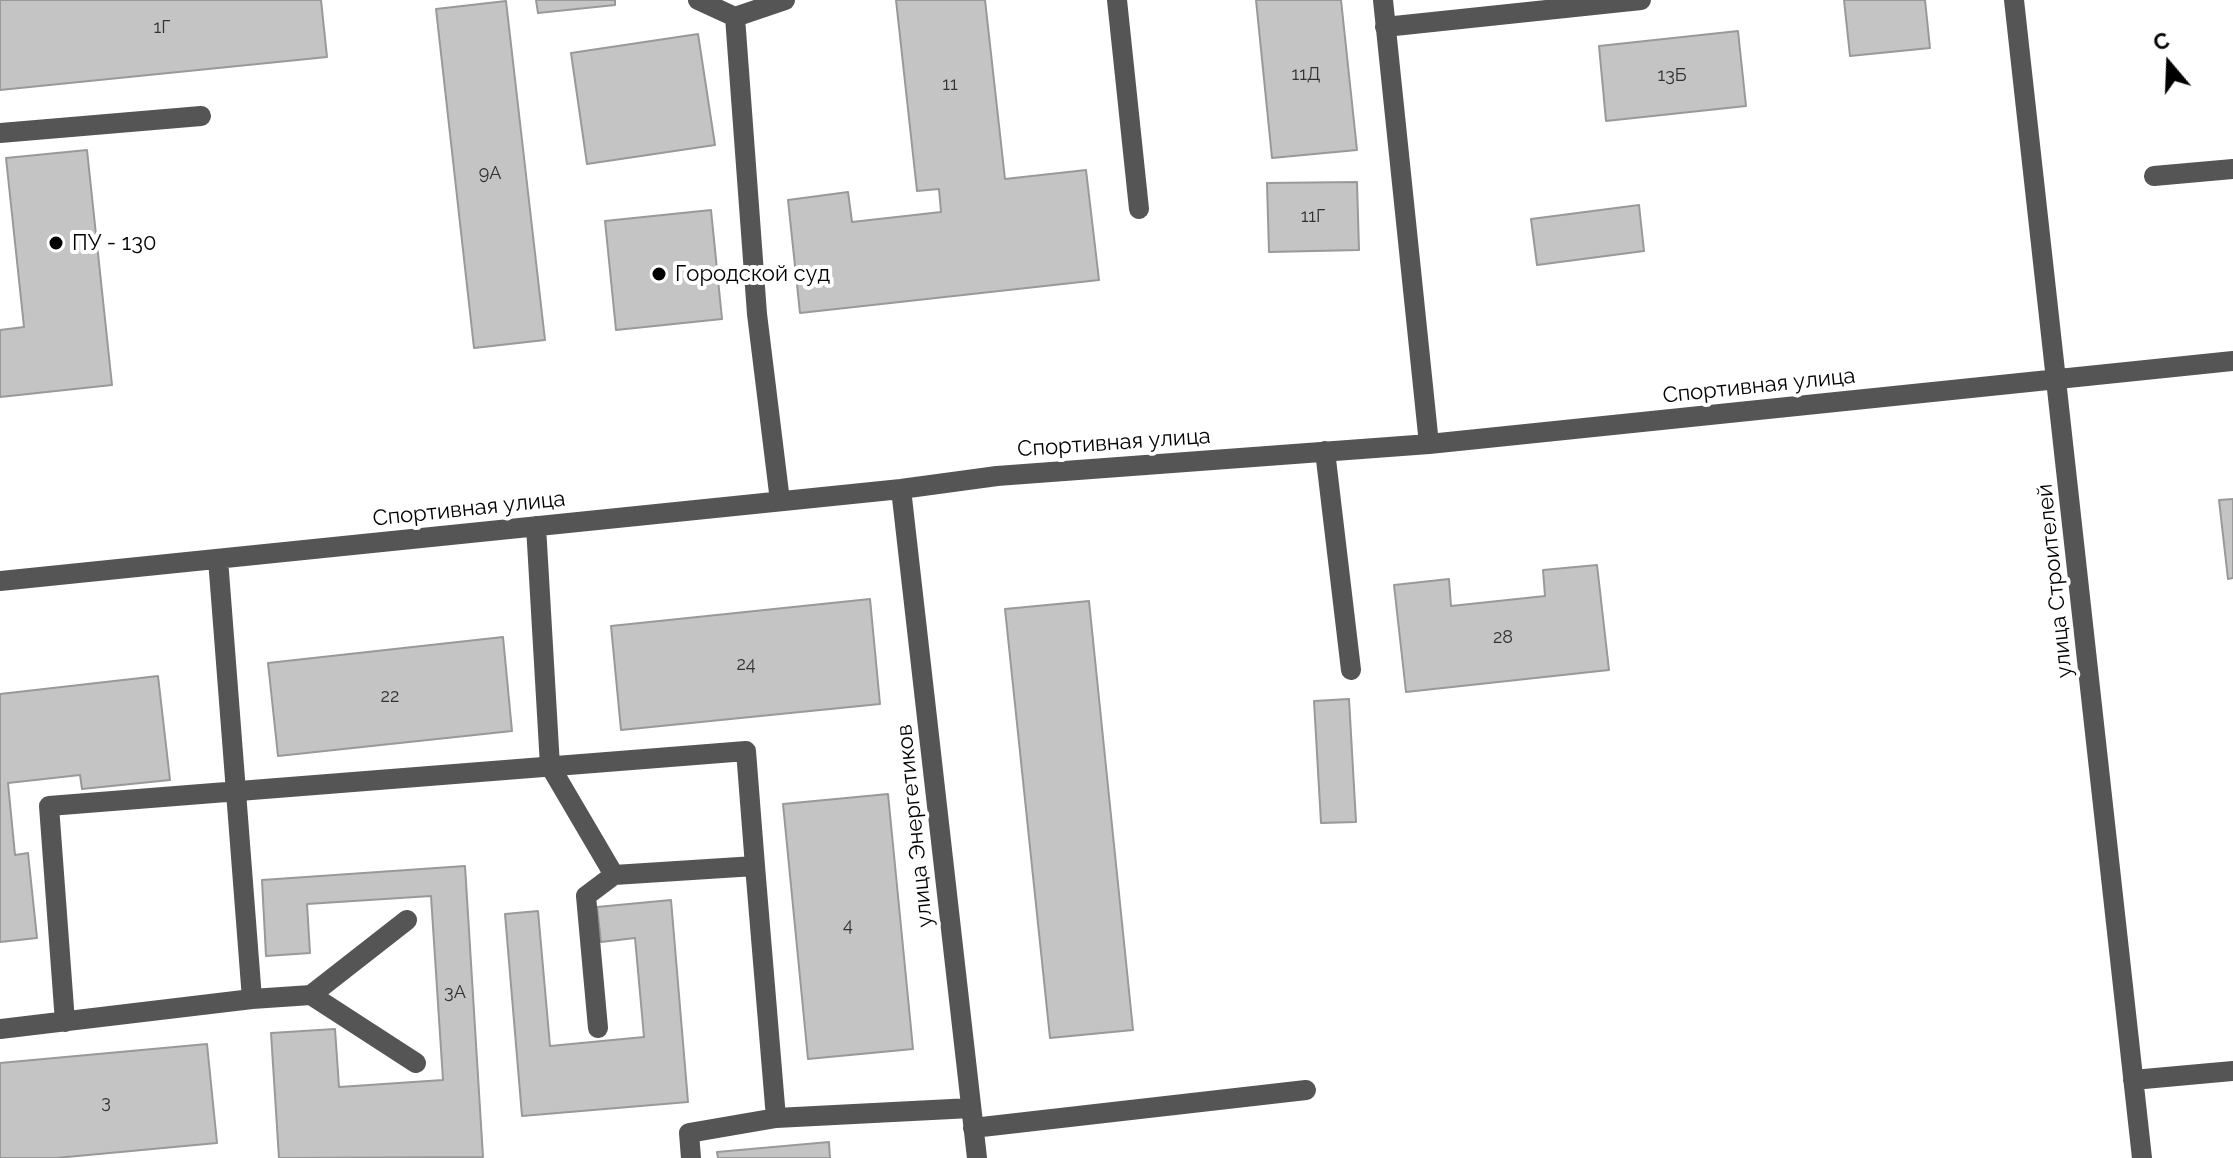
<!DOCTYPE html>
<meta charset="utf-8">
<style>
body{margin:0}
#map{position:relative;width:2233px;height:1158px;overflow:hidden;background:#fff;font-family:Raleway,sans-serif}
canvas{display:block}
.north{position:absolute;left:2129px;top:24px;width:80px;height:80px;-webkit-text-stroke:6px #fff;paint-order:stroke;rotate:341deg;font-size:22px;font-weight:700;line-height:32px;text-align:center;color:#000}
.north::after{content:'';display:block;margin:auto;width:28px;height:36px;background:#000;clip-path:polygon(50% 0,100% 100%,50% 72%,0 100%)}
</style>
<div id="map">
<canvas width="2233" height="1158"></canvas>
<div class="north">С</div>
</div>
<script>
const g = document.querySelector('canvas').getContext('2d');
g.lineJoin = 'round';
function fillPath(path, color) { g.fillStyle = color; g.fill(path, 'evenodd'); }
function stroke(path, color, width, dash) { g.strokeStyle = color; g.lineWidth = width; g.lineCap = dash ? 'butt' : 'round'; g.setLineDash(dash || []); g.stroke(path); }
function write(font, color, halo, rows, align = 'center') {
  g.font = font + ' Raleway,sans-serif'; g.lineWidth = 8; g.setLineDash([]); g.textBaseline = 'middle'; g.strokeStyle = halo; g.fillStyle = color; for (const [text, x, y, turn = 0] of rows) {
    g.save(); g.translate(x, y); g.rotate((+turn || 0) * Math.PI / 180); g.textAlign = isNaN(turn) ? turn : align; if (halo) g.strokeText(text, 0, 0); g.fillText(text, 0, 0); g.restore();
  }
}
const building = new Path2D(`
 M 0,0 L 321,0 L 327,57 L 0,90 Z
 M 536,0 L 615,0 L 615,5 L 538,13 Z
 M 896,0 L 985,0 L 1005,179 L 1086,170 L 1099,280 L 800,313 L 788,200 L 848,192 L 852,222 L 941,212 L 939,189 L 917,191 Z
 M 1256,0 L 1341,0 L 1357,150 L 1272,158 Z
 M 1844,0 L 1925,0 L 1930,48 L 1850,56 Z
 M 506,1 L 545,340 L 474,348 L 436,9 Z
 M 1738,31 L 1746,106 L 1606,121 L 1599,46 Z
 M 698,34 L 715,145 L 587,164 L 571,53 Z
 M 87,150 L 112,385 L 0,397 L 0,330 L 24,327 L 6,158 Z
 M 1357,182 L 1359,250 L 1269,252 L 1267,183 Z
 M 1639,205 L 1644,251 L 1537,265 L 1531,219 Z
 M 711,210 L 722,319 L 616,330 L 605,221 Z
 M 2233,499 L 2233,578 L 2228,579 L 2219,500 Z
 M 1597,565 L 1609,670 L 1406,692 L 1394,585 L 1449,579 L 1451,606 L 1545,596 L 1543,570 Z
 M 870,599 L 880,704 L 621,730 L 611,626 Z
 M 1089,601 L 1133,1030 L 1050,1038 L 1005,609 Z
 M 503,637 L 512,731 L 278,756 L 268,663 Z
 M 158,676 L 170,780 L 82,789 L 80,775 L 8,783 L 15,855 L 28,853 L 37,938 L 0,942 L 0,694 Z
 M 1349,699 L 1356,822 L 1321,823 L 1314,701 Z
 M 888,794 L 913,1049 L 808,1059 L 783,804 Z
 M 465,866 L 483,1157 L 279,1158 L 271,1033 L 335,1029 L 339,1087 L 443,1080 L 431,896 L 307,904 L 310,953 L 266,956 L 262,880 Z
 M 671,900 L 688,1102 L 522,1116 L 505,914 L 538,911 L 550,1046 L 644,1037 L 635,938 L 601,942 L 597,907 Z
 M 207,1044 L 217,1143 L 56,1158 L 0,1158 L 0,1063 Z
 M 829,1142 L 830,1158 L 718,1158 L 717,1152 Z`);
const minor = new Path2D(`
 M 698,0 L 735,17
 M 1117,0 L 1139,209
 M 1383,0 L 1429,444
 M 2014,0 L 2142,1158
 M 1385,27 L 1641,0
 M 0,133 L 201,116
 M 2154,176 L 2233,169
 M 1325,451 L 1351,670
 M 901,489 L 977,1158
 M 780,501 L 757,314 L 735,17 L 785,0
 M 536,526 L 550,766 L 614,875 L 755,866 L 776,1118 L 689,1133 L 691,1158
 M 0,581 L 901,489 L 997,476 L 1429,444 L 2233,361
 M 311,995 L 407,920
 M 252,999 L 311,995 L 416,1063
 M 65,1022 L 49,806 L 746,751 L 755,866
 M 598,1028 L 586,896 L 614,875
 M 0,1029 L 252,999 L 218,559
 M 2133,1080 L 2233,1071
 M 776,1118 L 971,1108
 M 973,1128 L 1306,1090`);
const markers = [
 [56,243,8,"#000"],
 [659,274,8,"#000"]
];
const numberNames = [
 ["1Г",162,28],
 ["11Д",1306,75],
 ["13Б",1672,76],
 ["11",950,85],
 ["9А",490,174],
 ["11Г",1313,217],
 ["28",1503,638],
 ["24",746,665],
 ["22",390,697],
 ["4",848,926],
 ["3А",455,993],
 ["3",106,1103]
];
const poiNames = [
 ["ПУ - 130",72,243],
 ["Городской суд",675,274]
];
const streetNames = [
 ["Спортивная улица",1759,386,-6],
 ["Спортивная улица",1114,443,-4],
 ["Спортивная улица",469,509,-6],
 ["улица Строителей",2055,581,-96],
 ["улица Энергетиков",915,826,-96]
];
fillPath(building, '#c4c4c4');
stroke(building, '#999', 2);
stroke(minor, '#555', 20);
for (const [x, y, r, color] of markers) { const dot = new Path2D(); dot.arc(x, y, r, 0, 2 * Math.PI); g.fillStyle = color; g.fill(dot); stroke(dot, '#fff', 3); }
write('18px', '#313131', null, numberNames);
write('22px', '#000', '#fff', poiNames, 'left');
write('22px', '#000', '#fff', streetNames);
</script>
